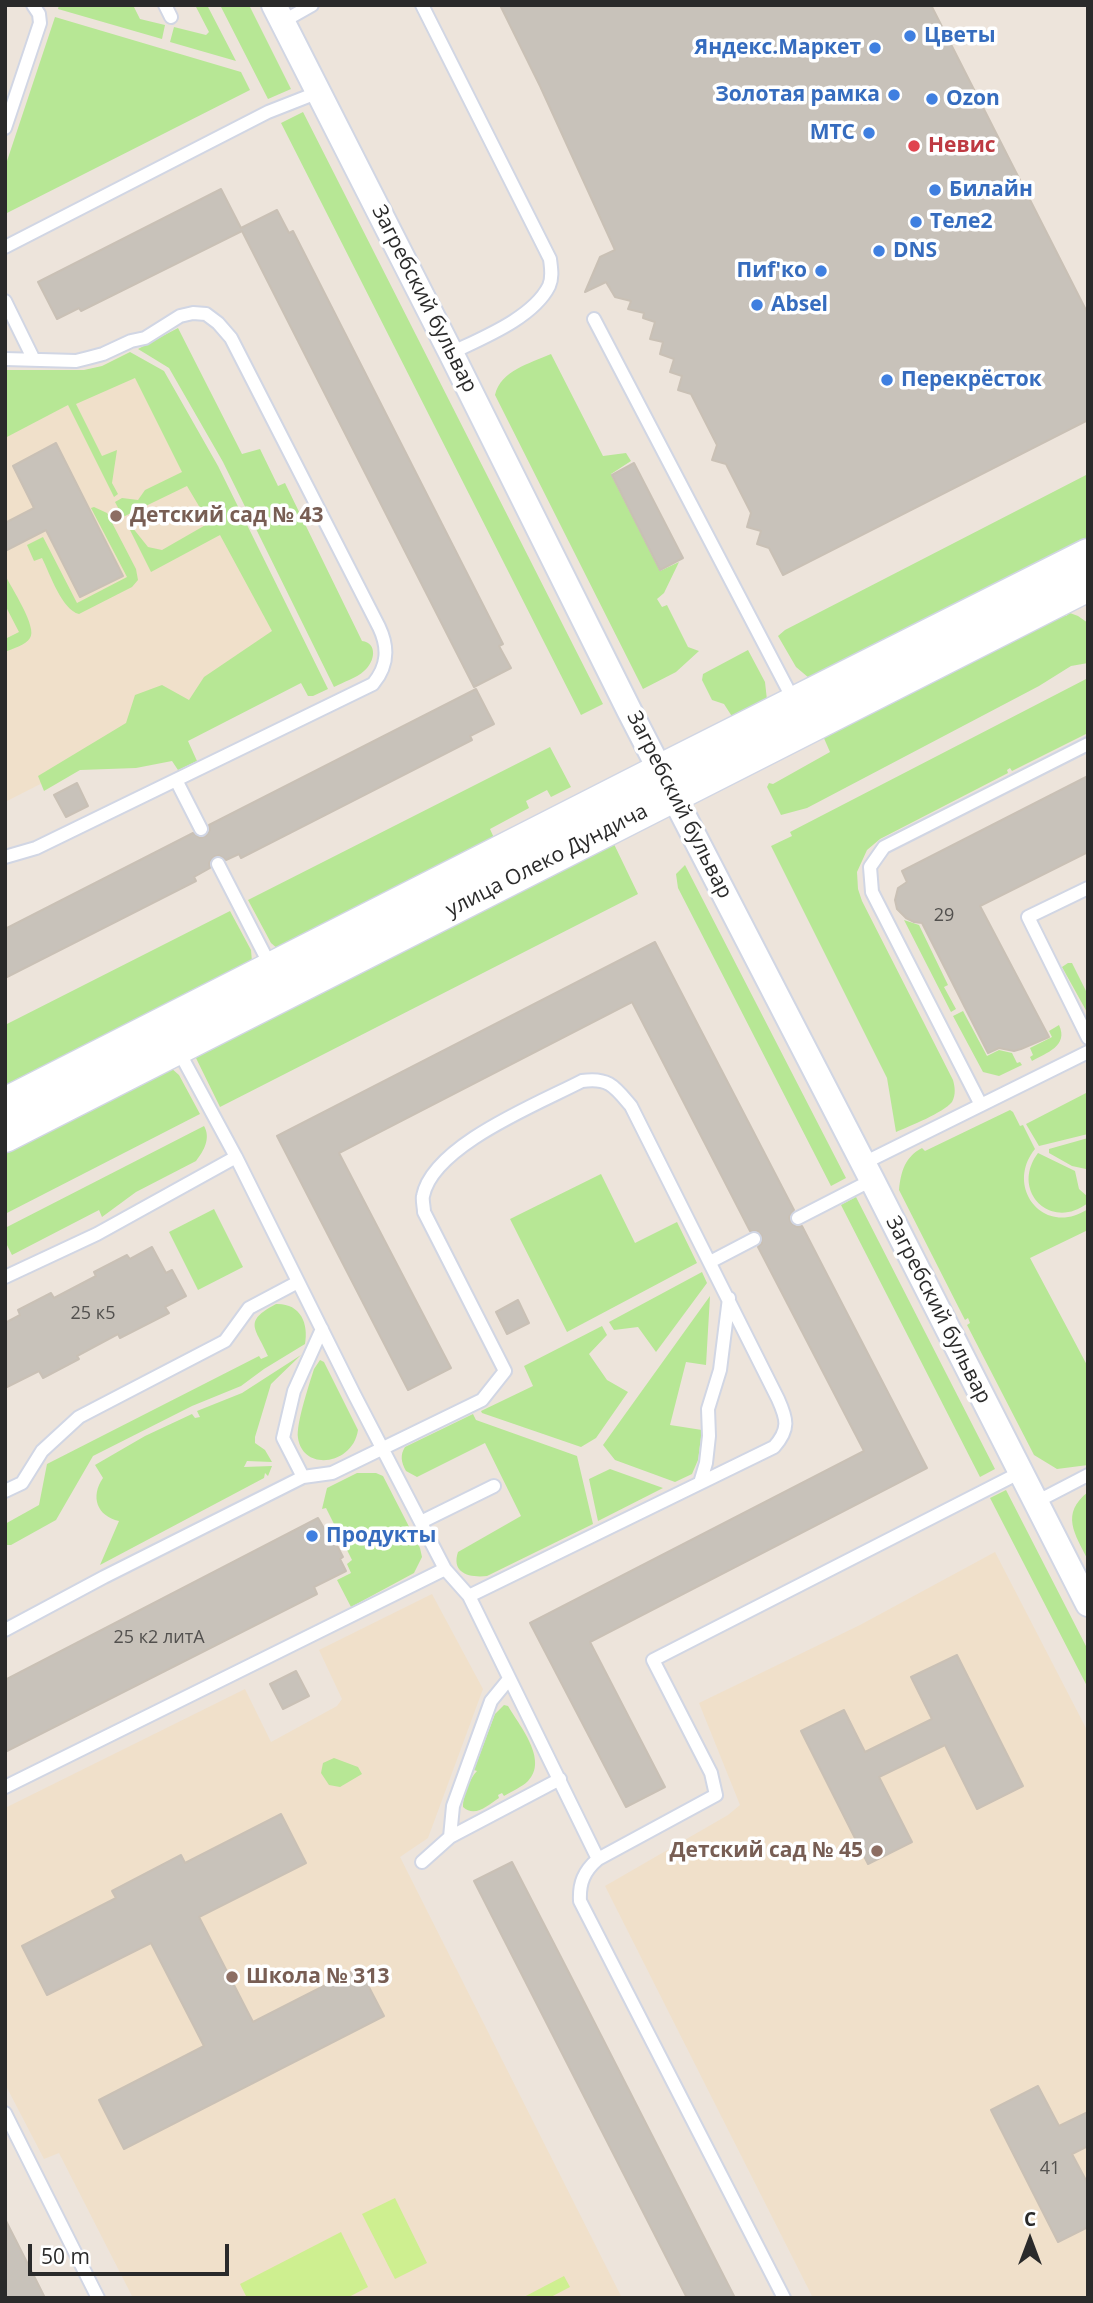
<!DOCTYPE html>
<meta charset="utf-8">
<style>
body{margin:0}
#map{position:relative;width:1093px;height:2303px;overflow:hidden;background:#ede4db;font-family:"Open Sans",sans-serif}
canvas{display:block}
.frame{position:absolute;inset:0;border:7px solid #2a2a2a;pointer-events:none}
.north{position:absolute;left:995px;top:2205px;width:70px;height:70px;-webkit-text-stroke:5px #fff;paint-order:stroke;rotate:0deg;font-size:19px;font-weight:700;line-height:28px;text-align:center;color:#2a2a2a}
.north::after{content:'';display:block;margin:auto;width:24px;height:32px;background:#2a2a2a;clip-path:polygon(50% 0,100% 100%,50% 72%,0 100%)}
.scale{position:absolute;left:28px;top:2244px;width:201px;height:32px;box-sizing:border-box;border:4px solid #2a2a2a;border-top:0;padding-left:9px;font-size:21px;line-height:24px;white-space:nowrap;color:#2a2a2a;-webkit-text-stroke:5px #fff;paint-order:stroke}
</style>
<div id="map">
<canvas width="1093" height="2303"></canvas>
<div class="frame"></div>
<div class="north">С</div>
<div class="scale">50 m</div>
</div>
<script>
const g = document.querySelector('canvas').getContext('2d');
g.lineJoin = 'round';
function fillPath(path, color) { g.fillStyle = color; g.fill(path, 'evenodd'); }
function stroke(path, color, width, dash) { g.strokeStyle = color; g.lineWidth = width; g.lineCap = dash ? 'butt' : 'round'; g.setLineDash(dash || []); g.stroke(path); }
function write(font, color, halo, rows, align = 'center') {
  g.font = font + ' "Open Sans",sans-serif'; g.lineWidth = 7; g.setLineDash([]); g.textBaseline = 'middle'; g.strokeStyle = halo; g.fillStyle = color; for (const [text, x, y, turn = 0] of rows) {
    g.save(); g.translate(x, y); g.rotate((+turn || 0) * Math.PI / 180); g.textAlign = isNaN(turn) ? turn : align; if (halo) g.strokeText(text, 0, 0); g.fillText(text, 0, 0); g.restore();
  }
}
const education = new Path2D(`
 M 145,361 L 300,652 L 5,802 L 5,376 L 89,381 Z
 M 995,1552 L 1088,1732 L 1088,2298 L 813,2298 L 605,1886 L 728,1815 L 740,1805 L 699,1703 L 860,1625 Z
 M 432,1594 L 483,1689 L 428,1838 L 400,1857 L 622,2298 L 133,2298 L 59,2153 L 44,2159 L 5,2084 L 5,1808 L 245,1689 L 271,1742 L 337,1706 L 342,1699 L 319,1650 Z`);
const green = new Path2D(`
 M 59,5 L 133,5 L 140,19 L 165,25 L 162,39 L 58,9 Z
 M 195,5 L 207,5 L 236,61 L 170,42 L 174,27 L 206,35 L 209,32 Z
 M 220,5 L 249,5 L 291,89 L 268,99 Z
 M 55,17 L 241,72 L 250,90 L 5,214 L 5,167 Z
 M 303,112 L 603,704 L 581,715 L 281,123 Z
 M 178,328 L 242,454 L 260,449 L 278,486 L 285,483 L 362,641 C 378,643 375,662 364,671 C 357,678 343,682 334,687 L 223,462 L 169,368 L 138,349 Z
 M 130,352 L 164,371 L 218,466 L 328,689 L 313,696 L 308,696 L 301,683 L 188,741 L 197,761 L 178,770 L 172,761 L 136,768 L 80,770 L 44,791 L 38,776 L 126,723 L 135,695 L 162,685 L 189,700 L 204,677 L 272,631 L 220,535 L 151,572 L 129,528 L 132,527 L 148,547 L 162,550 L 209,523 L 187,486 L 123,517 L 115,502 L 122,498 L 138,500 L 145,490 L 182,472 L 135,378 L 76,404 L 102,456 L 117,450 L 112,483 L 118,494 L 114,497 L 68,405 L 5,438 L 5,370 L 84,370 L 102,366 Z
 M 551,354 L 603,456 L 626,453 L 631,461 L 611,474 L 660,571 L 679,562 L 664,593 L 657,599 L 662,607 L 667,605 L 688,647 L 699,651 L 676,672 L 643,689 L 495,395 C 501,370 529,364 551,354 Z
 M 1088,474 L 1088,538 L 809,678 L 796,667 L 778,636 L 785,630 Z
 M 94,507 L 107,513 L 136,569 L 138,580 L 132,587 L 79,614 C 62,610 50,574 42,558 L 34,561 L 27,545 L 43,537 L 77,603 L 127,577 L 91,508 Z
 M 5,575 C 11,587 38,628 30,638 C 26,645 12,649 5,652 L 5,639 L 19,632 L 5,605 Z
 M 1064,613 L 1066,616 L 1070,613 L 1078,616 L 1088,623 L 1088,663 L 1071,666 L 1039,686 L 807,808 L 781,815 L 767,787 L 769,783 L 773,784 L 830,752 L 823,736 Z
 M 748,650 L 765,682 L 767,700 L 733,718 L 724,704 L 712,700 L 702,680 L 703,674 Z
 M 1088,678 L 1088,733 L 1012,771 L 1010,768 L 1007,770 L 1008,773 L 880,839 L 867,850 L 857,872 L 858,889 L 862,901 L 953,1080 C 955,1087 956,1095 952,1102 C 943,1113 910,1126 896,1132 L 887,1078 L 771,846 L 792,836 L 790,832 Z
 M 550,747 L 571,787 L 551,797 L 547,790 L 526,801 L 529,808 L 490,829 L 494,838 L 278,949 L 271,943 L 248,900 Z
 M 613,842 L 638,894 L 220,1107 L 195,1056 Z
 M 685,865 L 846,1178 L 831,1186 L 678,888 L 676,874 Z
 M 230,911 L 251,950 L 252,962 L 5,1088 L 5,1025 Z
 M 904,920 L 919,925 L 948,985 L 944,987 L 956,1009 L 951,1012 Z
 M 1068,963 L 1072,963 L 1088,995 L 1088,1014 L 1062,967 Z
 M 963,1011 L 987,1056 L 999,1050 L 1012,1053 L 1017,1063 L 1020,1062 L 1022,1065 L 999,1076 L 983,1072 L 953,1016 Z
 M 1059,1025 C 1069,1046 1046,1053 1032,1061 L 1030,1057 L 1033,1055 L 1030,1048 L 1052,1037 L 1049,1031 Z
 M 171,1068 L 179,1075 L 200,1114 L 5,1214 L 5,1153 Z
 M 1088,1092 L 1088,1134 L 1039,1146 L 1026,1124 Z
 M 1010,1110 L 1013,1112 L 1020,1126 L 1023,1125 L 1035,1149 C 1004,1187 1044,1238 1088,1209 L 1088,1230 L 1030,1258 L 1088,1367 L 1088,1465 L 1057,1469 L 1034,1455 L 967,1325 L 970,1323 L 968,1318 L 965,1320 L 899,1190 C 901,1171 905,1157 922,1148 L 925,1151 Z
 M 204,1126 C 211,1138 204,1151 196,1161 L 136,1192 L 102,1217 L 99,1210 L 12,1255 L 5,1241 L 5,1228 Z
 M 1088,1138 L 1086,1169 L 1072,1166 L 1049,1153 L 1049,1149 Z
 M 1038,1153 L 1075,1171 L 1079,1189 L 1088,1197 L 1088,1203 C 1050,1232 1010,1190 1038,1153 Z
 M 601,1174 L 635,1243 L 677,1222 L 697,1263 L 567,1332 L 510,1219 Z
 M 856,1197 L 995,1469 L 980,1477 L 841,1205 Z
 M 214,1209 L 243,1267 L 198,1290 L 169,1232 Z
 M 702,1272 L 707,1283 L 656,1352 L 638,1327 L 614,1330 L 609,1322 Z
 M 710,1296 L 706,1365 L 686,1362 L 670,1425 L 702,1430 L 698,1460 L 692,1474 L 675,1482 L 615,1460 L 603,1445 Z
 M 276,1304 C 300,1303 309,1323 305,1344 L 264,1369 L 241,1386 L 192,1406 L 93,1456 L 56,1520 L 11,1545 L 5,1545 L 5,1524 L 39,1505 L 47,1464 L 259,1356 L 261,1359 L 268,1356 C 256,1328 242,1322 276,1304 Z
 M 602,1326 L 607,1335 L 589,1354 L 607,1380 L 628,1392 L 596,1438 L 581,1447 L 482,1413 L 481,1411 L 533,1386 L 524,1366 Z
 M 301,1355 L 271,1384 L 255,1437 L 255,1443 L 265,1450 L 272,1462 L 247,1461 L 244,1467 L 272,1466 L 268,1476 L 265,1473 L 264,1478 L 100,1565 L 119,1521 C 97,1516 90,1497 103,1478 L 95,1465 L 145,1436 L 192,1414 L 195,1418 L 200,1417 L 197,1411 L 242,1393 Z
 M 320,1360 L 324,1362 L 358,1430 C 353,1465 303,1472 298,1438 C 296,1424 309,1385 314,1369 Z
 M 473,1414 L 476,1420 L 577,1456 L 593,1524 L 487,1576 C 469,1578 451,1573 458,1552 L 521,1516 L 485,1443 L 417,1477 L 406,1471 C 401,1462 400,1455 405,1447 Z
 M 610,1469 L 663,1488 L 598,1521 L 589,1479 Z
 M 357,1473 L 376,1473 L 383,1476 L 420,1548 L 422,1557 L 414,1573 L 351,1607 L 337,1580 L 351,1573 L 347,1564 L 352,1560 L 326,1508 L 322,1509 L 327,1488 Z
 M 1006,1490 L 1088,1650 L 1088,1688 L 990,1498 Z
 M 1088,1492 L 1088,1560 C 1075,1534 1060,1514 1088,1492 Z
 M 504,1705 L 508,1706 C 519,1725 549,1760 528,1781 C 522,1787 512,1791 504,1796 L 502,1793 L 498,1795 L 499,1798 C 488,1805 475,1818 463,1807 C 463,1796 470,1778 477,1771 L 474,1770 L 495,1714 Z
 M 334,1758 L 358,1767 L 362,1774 L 340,1787 L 329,1785 L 321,1773 L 323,1763 Z`);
const pitch = new Path2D(`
 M 395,2198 L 427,2263 L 395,2279 L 362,2214 Z
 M 341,2232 L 368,2287 L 347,2298 L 247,2298 L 240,2284 Z
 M 564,2276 L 570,2287 L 549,2298 L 522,2298 Z`);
const building = new Path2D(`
 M 500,5 L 931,5 L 1088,314 L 1088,420 L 783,575 L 769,548 L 757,544 L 761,531 L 747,527 L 751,513 L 726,464 L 712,460 L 717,445 L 691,394 L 678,390 L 682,376 L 670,372 L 674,359 L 660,354 L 663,342 L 650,339 L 655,322 L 643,318 L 644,313 L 628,309 L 631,301 L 615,297 L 606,282 L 585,292 L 600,257 L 615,250 L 540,86 Z
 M 221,189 L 241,228 L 277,210 L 289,233 L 293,231 L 503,644 L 499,646 L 511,668 L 474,687 L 242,231 L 81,311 L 79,308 L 57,319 L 38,282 Z
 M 56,443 L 123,576 L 80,597 L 46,530 L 5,551 L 5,523 L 34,508 L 13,466 Z
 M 634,463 L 683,558 L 660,570 L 612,475 Z
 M 476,689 L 494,724 L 470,736 L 472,740 L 241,858 L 239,854 L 226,860 L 219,855 L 213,857 L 209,863 L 210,868 L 194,877 L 196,881 L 5,978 L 5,929 L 193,833 L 200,838 L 206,836 L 210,830 L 209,825 Z
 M 1088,776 L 1088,852 L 980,906 L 1049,1037 L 1021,1049 L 1014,1051 L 999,1048 L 988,1053 L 922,923 L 914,922 L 906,918 L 897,909 L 895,900 L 898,888 L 907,882 L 902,871 Z
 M 77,783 L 88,806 L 66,817 L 54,795 Z
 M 655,942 L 794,1210 L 789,1217 L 791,1223 L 797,1227 L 802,1226 L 927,1468 L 590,1642 L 665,1787 L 626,1807 L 530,1623 L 864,1451 L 758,1247 L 762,1243 L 762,1236 L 758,1231 L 750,1231 L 632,1002 L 339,1153 L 451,1368 L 408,1390 L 277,1136 Z
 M 152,1247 L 166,1273 L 172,1270 L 186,1296 L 165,1307 L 169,1313 L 120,1338 L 118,1334 L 77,1356 L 79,1359 L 43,1378 L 39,1371 L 5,1388 L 5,1323 L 20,1315 L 18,1310 L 51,1293 L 54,1298 L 96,1276 L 94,1272 L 127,1255 L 130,1259 Z
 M 518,1300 L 529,1323 L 507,1334 L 496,1312 Z
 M 318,1518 L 325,1530 L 328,1528 L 343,1557 L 340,1559 L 346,1571 L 314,1587 L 317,1594 L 5,1752 L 5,1680 Z
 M 957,1655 L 1023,1786 L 977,1809 L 945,1745 L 879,1777 L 912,1842 L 868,1864 L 801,1731 L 844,1710 L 865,1752 L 932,1719 L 911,1677 Z
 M 296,1671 L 309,1696 L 283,1709 L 270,1684 Z
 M 281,1814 L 306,1863 L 199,1917 L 253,2022 L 359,1968 L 384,2016 L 124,2149 L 99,2100 L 204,2046 L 151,1943 L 47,1995 L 22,1946 L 116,1898 L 112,1891 L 181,1855 L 185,1863 Z
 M 512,1862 L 583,2000 L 735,2298 L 687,2298 L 474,1881 Z
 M 1038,2086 L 1059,2126 L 1088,2112 L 1088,2146 L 1072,2154 L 1088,2184 L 1088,2227 L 1058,2242 L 991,2110 Z
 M 5,2219 L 36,2280 L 45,2298 L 5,2298 Z`);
const service = new Path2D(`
 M 165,5 L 171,17
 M 422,5 L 550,259 C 551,268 553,277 549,286 C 533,318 482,338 451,353
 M 282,22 L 312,5
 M 5,128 L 40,23 L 39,14 L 33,5
 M 5,247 L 268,112 L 319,92
 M 5,301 L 34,360
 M 594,319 L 795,703
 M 5,359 L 76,361 L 88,358 L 103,354 L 131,341 L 145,338 L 180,316 L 193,313 L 206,314 L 218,323 L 231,338 L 379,627 C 389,648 388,666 373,684 L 36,848 L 5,857
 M 176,780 L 201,829
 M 218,864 L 272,969
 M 1088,888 L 1028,917 L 1088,1038
 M 177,1048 L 236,1157 L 354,1394 L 445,1569 L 469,1596 L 598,1859 C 584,1871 579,1883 580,1901 L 784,2298
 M 981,1105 L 872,892 L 870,867 L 884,847 L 1088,744
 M 864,1163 L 1088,1052
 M 798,1218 L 872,1180
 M 710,1262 L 754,1239
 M 5,1277 L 97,1234 L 236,1157
 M 303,1477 L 283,1438 L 294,1391 L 322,1329
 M 700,1483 L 706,1463 L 709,1436 L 708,1409 L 720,1370 L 729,1298
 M 5,1491 L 22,1483 L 42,1451 L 79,1417 L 225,1341 L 249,1308 L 298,1282
 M 1036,1502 L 1088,1475
 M 421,1522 L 494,1486
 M 5,1630 L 104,1577 L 303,1477 L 332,1473 L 482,1400 L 505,1371 L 424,1212 C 424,1207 422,1200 423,1196 C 433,1145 540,1103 582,1081 C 609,1077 615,1087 631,1106 L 778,1399 C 787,1419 790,1429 774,1447 L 469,1596
 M 5,1787 L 445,1569
 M 450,1837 L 453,1806 L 491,1701 L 509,1679
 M 598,1859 L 716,1795 L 711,1773 L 653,1660 L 1021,1472
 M 422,1862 L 450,1837 L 560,1779
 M 5,2113 L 98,2298`);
const minor = new Path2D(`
 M 274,5 L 451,353 L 630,712 L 872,1180 L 1088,1604`);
const tertiary = new Path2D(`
 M 5,1104 L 661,770 L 1088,555
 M 5,1136 L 1088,585`);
const markers = [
 [910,36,7,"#3f7fe0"],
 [875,48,7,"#3f7fe0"],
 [894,95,7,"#3f7fe0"],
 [932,99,7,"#3f7fe0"],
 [869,133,7,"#3f7fe0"],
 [914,146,7,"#e0444e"],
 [935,190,7,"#3f7fe0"],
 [916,222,7,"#3f7fe0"],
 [879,251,7,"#3f7fe0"],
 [821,271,7,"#3f7fe0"],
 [757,305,7,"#3f7fe0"],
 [887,380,7,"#3f7fe0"],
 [116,516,7,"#8d6e63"],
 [312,1536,7,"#3f7fe0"],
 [877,1851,7,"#8d6e63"],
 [232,1977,7,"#8d6e63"]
];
const numberNames = [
 ["29",944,916],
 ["25 к5",93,1314],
 ["25 к2 литА",159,1638],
 ["41",1050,2169]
];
const shopNames = [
 ["Цветы",924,36],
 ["Яндекс.Маркет",861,48,"right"],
 ["Золотая рамка",880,95,"right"],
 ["Ozon",946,99],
 ["МТС",855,133,"right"],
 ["Билайн",949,190],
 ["Теле2",930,222],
 ["DNS",893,251],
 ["Пиf'ко",807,271,"right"],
 ["Absel",771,305],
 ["Перекрёсток",901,380],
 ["Продукты",326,1536]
];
const healthNames = [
 ["Невис",928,146]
];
const streetNames = [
 ["Загребский бульвар",424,299,63],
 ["Загребский бульвар",679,805,63],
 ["улица Олеко Дундича",547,861,-27],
 ["Загребский бульвар",938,1310,63]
];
const educationNames = [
 ["Детский сад № 43",130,516],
 ["Детский сад № 45",863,1851,"right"],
 ["Школа № 313",246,1977]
];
fillPath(education, '#f0e0ca');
fillPath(green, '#b7e795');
fillPath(pitch, '#ceef90');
fillPath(building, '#c8c2ba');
stroke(building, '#c9c0b5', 2);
stroke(service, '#d1d6e4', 16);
stroke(minor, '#d1d6e4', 28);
stroke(tertiary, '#d1d6e4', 35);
stroke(service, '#fff', 12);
stroke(minor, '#fff', 24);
stroke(tertiary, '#fff', 32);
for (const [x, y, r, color] of markers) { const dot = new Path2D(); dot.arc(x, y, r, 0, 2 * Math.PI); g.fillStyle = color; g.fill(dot); stroke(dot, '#fff', 2.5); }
write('18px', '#52504e', null, numberNames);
write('bold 21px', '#366cbe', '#fff', shopNames, 'left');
write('bold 21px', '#be3a42', '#fff', healthNames, 'left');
write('21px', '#2a2a2a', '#fff', streetNames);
write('bold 21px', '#785e54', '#fff', educationNames, 'left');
</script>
